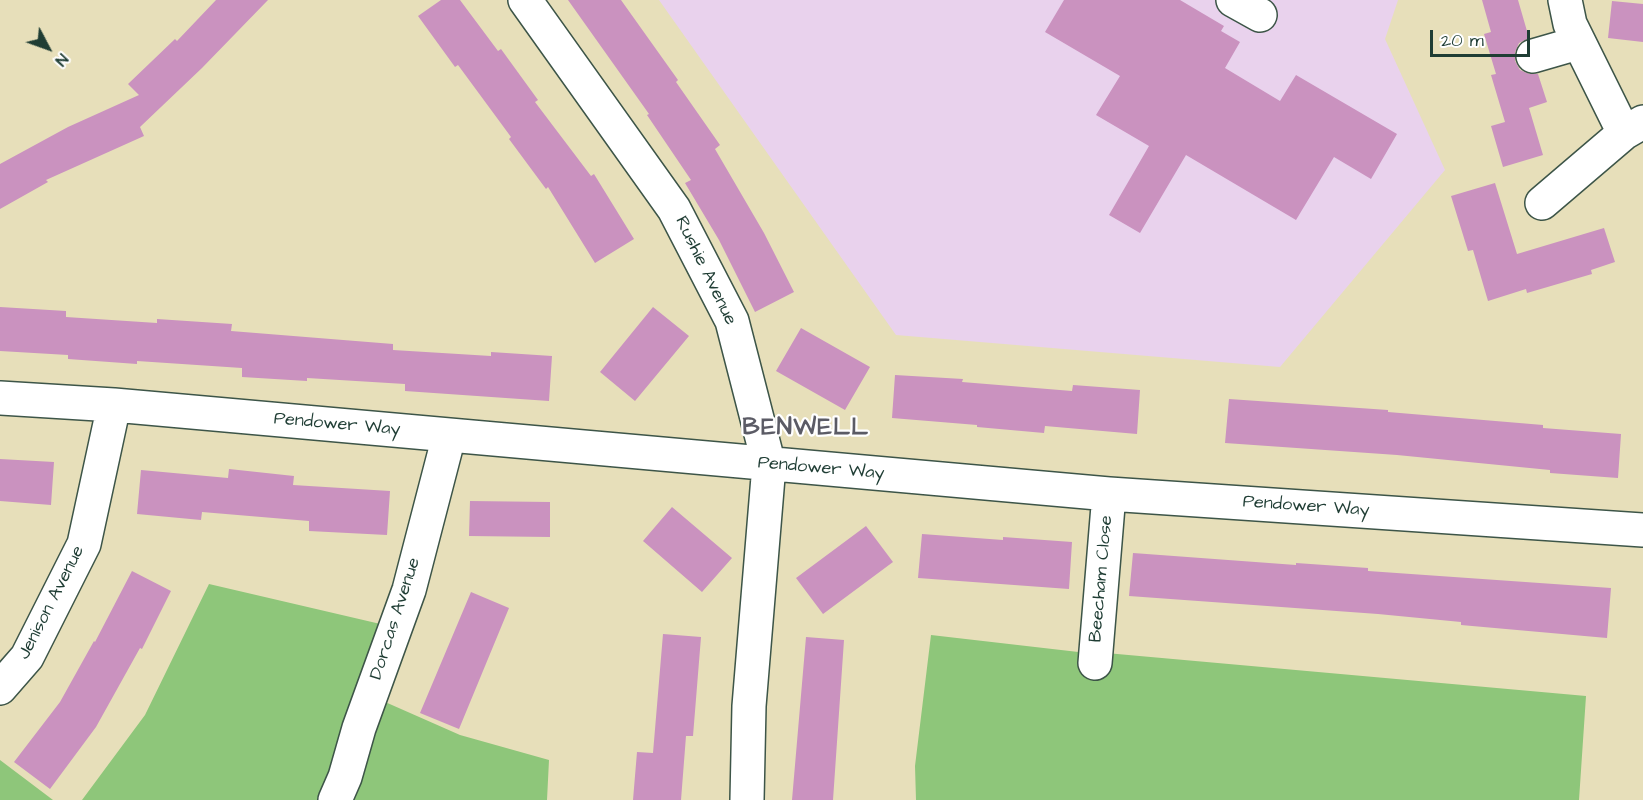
<!DOCTYPE html>
<style>
body{margin:0}
#map{position:relative;width:1643px;height:800px;overflow:hidden;background:#e7dfba;font-family:"Architects Daughter",sans-serif}
canvas{display:block}
.north{position:absolute;left:18px;top:18px;width:60px;height:60px;-webkit-text-stroke:4px #fff;paint-order:stroke;rotate:131deg;font-size:16px;font-weight:700;line-height:24px;text-align:center;color:#1f3d34}
.north::after{content:'';display:block;margin:auto;width:21px;height:27px;background:#1f3d34;clip-path:polygon(50% 0,100% 100%,50% 72%,0 100%)}
.scale{position:absolute;left:1430px;top:30px;width:100px;height:27px;box-sizing:border-box;border:3px solid #1f3d34;border-top:0;padding-left:8px;font-size:18px;line-height:21px;white-space:nowrap;color:#1f3d34;-webkit-text-stroke:4px #fff;paint-order:stroke}
</style>
<div id="map">
<canvas width="1643" height="800"></canvas>
<div class="north">N</div>
<div class="scale">20 m</div>
</div>
<script>
const g = document.querySelector('canvas').getContext('2d');
g.lineJoin = 'round';
function fillPath(path, color) { g.fillStyle = color; g.fill(path, 'evenodd'); }
function stroke(path, color, width, dash) { g.strokeStyle = color; g.lineWidth = width; g.lineCap = dash ? 'butt' : 'round'; g.setLineDash(dash || []); g.stroke(path); }
function write(font, color, halo, rows, align = 'center') {
  g.font = font + ' "Architects Daughter",sans-serif'; g.lineWidth = 4.5; g.setLineDash([]); g.textBaseline = 'middle'; g.strokeStyle = halo; g.fillStyle = color; for (const [text, x, y, turn = 0] of rows) {
    g.save(); g.translate(x, y); g.rotate((+turn || 0) * Math.PI / 180); g.textAlign = isNaN(turn) ? turn : align; if (halo) g.strokeText(text, 0, 0); g.fillText(text, 0, 0); g.restore();
  }
}
const built = new Path2D(`
 M 659,0 L 1398,0 L 1385,39 L 1445,170 L 1280,367 L 896,335 Z`);
const green = new Path2D(`
 M 209,584 L 389,626 L 367,694 L 460,735 L 549,760 L 547,800 L 82,800 L 145,715 Z
 M 931,635 L 1087,653 L 1106,653 L 1586,696 L 1579,800 L 916,800 L 915,766 Z
 M 0,760 L 53,800 L 0,800 Z`);
const building = new Path2D(`
 M 216,0 L 268,0 L 202,68 L 140,127 L 144,136 L 46,180 L 48,182 L 0,209 L 0,164 L 68,127 L 139,95 L 128,84 L 175,39 L 177,41 Z
 M 441,0 L 460,0 L 498,51 L 501,49 L 538,100 L 535,102 L 591,176 L 594,174 L 634,239 L 595,263 L 548,187 L 546,189 L 509,139 L 511,137 L 458,65 L 455,67 L 418,16 Z
 M 568,0 L 621,0 L 678,80 L 676,82 L 720,145 L 715,149 L 764,233 L 794,292 L 755,312 L 719,240 L 685,183 L 691,180 L 647,115 L 649,114 Z
 M 1064,0 L 1180,0 L 1224,26 L 1221,31 L 1240,42 L 1225,68 L 1280,101 L 1296,75 L 1397,134 L 1371,179 L 1334,157 L 1296,220 L 1186,155 L 1140,233 L 1109,215 L 1149,146 L 1096,115 L 1120,76 L 1045,32 Z
 M 1482,0 L 1518,0 L 1529,38 L 1519,43 L 1515,52 L 1515,61 L 1520,70 L 1529,74 L 1538,74 L 1547,102 L 1529,108 L 1543,155 L 1503,167 L 1491,126 L 1505,122 L 1491,75 L 1496,74 L 1484,34 L 1491,32 Z
 M 1612,1 L 1643,4 L 1643,42 L 1608,38 Z
 M 1495,183 L 1517,254 L 1604,228 L 1615,262 L 1591,270 L 1592,274 L 1527,293 L 1526,289 L 1488,301 L 1473,250 L 1468,251 L 1451,196 Z
 M 0,307 L 66,311 L 66,317 L 157,323 L 157,319 L 232,324 L 231,331 L 393,344 L 393,350 L 491,356 L 491,352 L 552,356 L 549,401 L 405,391 L 405,384 L 307,378 L 307,381 L 242,377 L 242,368 L 137,361 L 137,364 L 68,359 L 68,355 L 0,351 Z
 M 653,307 L 689,336 L 635,401 L 600,372 Z
 M 801,328 L 870,367 L 845,410 L 776,371 Z
 M 895,375 L 963,379 L 962,382 L 1072,391 L 1073,385 L 1140,390 L 1137,434 L 1045,426 L 1044,433 L 977,427 L 977,425 L 892,418 Z
 M 1229,399 L 1388,410 L 1388,412 L 1543,425 L 1543,428 L 1621,434 L 1618,478 L 1550,473 L 1550,470 L 1397,455 L 1225,443 Z
 M 0,459 L 54,462 L 51,505 L 0,501 Z
 M 229,469 L 294,476 L 293,485 L 390,491 L 387,535 L 309,531 L 309,521 L 202,512 L 201,520 L 137,514 L 141,470 L 228,478 Z
 M 470,501 L 550,502 L 550,537 L 469,536 Z
 M 672,507 L 732,558 L 702,592 L 643,541 Z
 M 866,526 L 893,562 L 823,614 L 796,578 Z
 M 922,534 L 1003,540 L 1003,537 L 1072,542 L 1069,589 L 918,578 Z
 M 1133,553 L 1296,565 L 1296,563 L 1368,568 L 1368,571 L 1611,588 L 1607,638 L 1461,625 L 1461,622 L 1378,614 L 1129,596 Z
 M 132,571 L 171,591 L 142,649 L 140,648 L 96,727 L 50,789 L 14,762 L 60,702 L 94,641 L 95,642 Z
 M 471,592 L 509,608 L 459,729 L 420,713 Z
 M 663,634 L 701,637 L 693,736 L 686,736 L 681,800 L 633,800 L 637,752 L 653,753 Z
 M 806,637 L 844,640 L 833,800 L 792,800 Z`);
const minor = new Path2D(`
 M 525,0 L 674,209 L 732,321 L 769,465 L 749,706 L 747,800
 M 1233,0 L 1260,15
 M 1565,0 L 1570,24 L 1624,133
 M 1533,56 L 1578,43
 M 1542,203 L 1624,133 L 1643,122
 M 0,398 L 114,405 L 1109,494 L 1643,530
 M 1095,663 L 1109,494
 M 0,688 L 27,657 L 84,544 L 114,405
 M 335,800 L 345,777 L 359,728 L 409,590 L 449,436`);
const streetNames = [
 ["Rushie Avenue",705,271,64],
 ["Pendower Way",337,425,5],
 ["Pendower Way",821,469,5],
 ["Pendower Way",1306,507,4],
 ["Beecham Close",1102,579,-85],
 ["Jenison Avenue",52,603,-63],
 ["Dorcas Avenue",396,619,-72]
];
const districtNames = [
 ["BENWELL",806,429]
];
fillPath(built, '#e9d2ed');
fillPath(green, '#8ec67a');
fillPath(building, '#ca92bf');
stroke(minor, '#3d5548', 36);
stroke(minor, '#fff', 33);
write('18px', '#1f3d34', '#fff', streetNames);
g.letterSpacing = '1.5px';
write('bold 24px', '#5b5b65', '#fff', districtNames);
g.letterSpacing = '0px';
</script>
